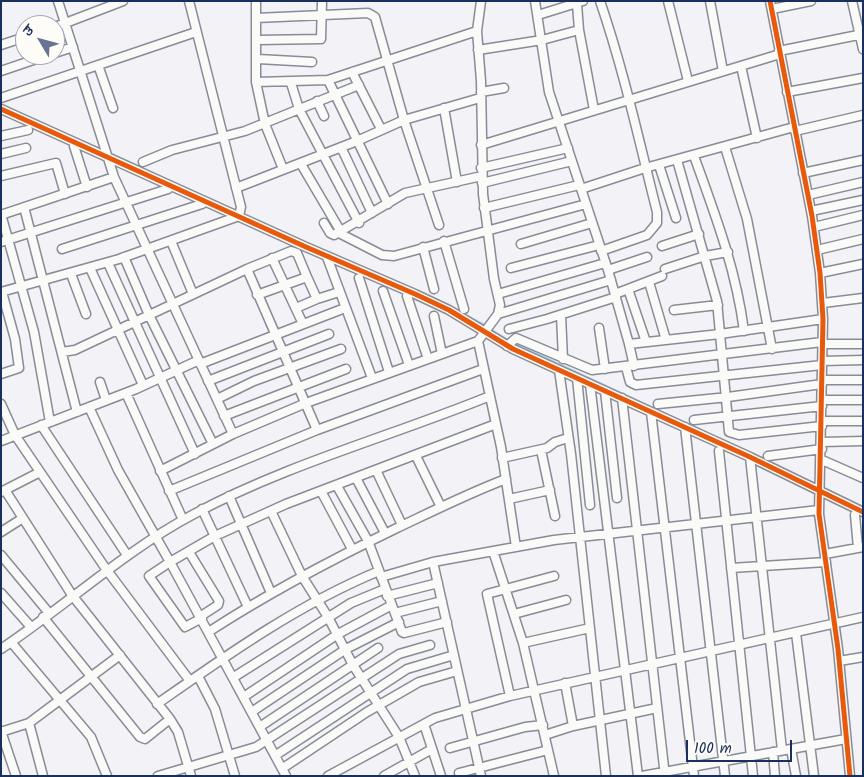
<!DOCTYPE html>
<meta charset="utf-8">
<style>
body{margin:0}
#map{position:relative;width:864px;height:777px;overflow:hidden;background:#f3f2f7;font-family:Kalam,"Playpen Sans Deva",sans-serif}
canvas{display:block}
.frame{position:absolute;inset:0;border:2px solid #1b2f5e;pointer-events:none}
.north{position:absolute;left:15px;top:15px;width:50px;height:50px;box-sizing:border-box;background:#fdfcf7;border:1px solid #a3aaba;border-radius:50%;rotate:307deg;font-size:14px;font-weight:700;line-height:20px;text-align:center;color:#1b2f5e}
.north::after{content:'';display:block;margin:auto;width:18px;height:22px;background:#677394;clip-path:polygon(50% 0,100% 100%,50% 72%,0 100%)}
.scale{position:absolute;left:686px;top:740px;width:106px;height:22px;box-sizing:border-box;border:2px solid #1b2f5e;border-top:0;padding-left:6px;font-size:15px;line-height:18px;white-space:nowrap;color:#1b2f5e;-webkit-text-stroke:4px #fdfcf7;paint-order:stroke}
</style>
<div id="map">
<canvas width="864" height="777"></canvas>
<div class="frame"></div>
<div class="north">उ</div>
<div class="scale">100 m</div>
</div>
<script>
const g = document.querySelector('canvas').getContext('2d');
g.lineJoin = 'round';
function stroke(path, color, width, dash) { g.strokeStyle = color; g.lineWidth = width; g.lineCap = dash ? 'butt' : 'round'; g.setLineDash(dash || []); g.stroke(path); }
const stream = new Path2D(`
 M 45,125 L 103,150
 M 110,153 L 178,185
 M 455,310 L 487,326
 M 490,329 L 510,341
 M 514,343 L 741,449
 M 770,463 L 818,485
 M 822,487 L 863,507`);
const street = new Path2D(`
 M 58,1 L 114,177 L 233,434 L 306,403 L 478,341
 M 256,1 L 256,82 L 265,124 L 283,169
 M 481,1 L 477,31 L 481,81 L 483,194 L 494,279 L 500,305 L 498,314 L 478,341 L 501,447 L 516,547
 M 535,1 L 549,92 L 608,270 L 629,344 L 720,334 L 823,319
 M 600,1 C 624,71 639,141 657,212 L 657,223 L 647,235 L 601,251
 M 668,1 L 688,81
 M 710,1 L 723,71
 M 770,1 L 812,216 L 820,273 L 823,319 L 819,514 L 838,649 L 850,776
 M 852,1 L 863,49
 M 577,4 L 579,30 L 594,110
 M 772,9 L 811,1
 M 538,15 L 583,1
 M 256,18 L 368,13 L 375,17 L 404,120 L 439,225
 M 55,27 L 123,1
 M 257,40 L 321,39 L 322,1
 M 1,45 L 25,37
 M 478,50 L 542,40 L 579,30
 M 779,51 L 863,34
 M 55,53 L 73,47
 M 258,59 L 312,62
 M 98,65 L 113,108
 M 741,66 L 757,138
 M 1,71 L 48,55
 M 352,72 L 381,129
 M 328,80 L 388,204
 M 256,82 L 328,80 L 477,31
 M 291,83 L 299,109 L 359,223
 M 481,92 L 504,88
 M 787,92 L 863,78
 M 1,98 L 196,32
 M 317,101 L 324,116
 M 444,108 L 457,182
 M 1,109 L 306,247 L 415,294 L 449,310 L 513,349 L 750,457 L 863,512
 M 795,131 L 863,115
 M 1,136 L 28,130
 M 481,145 L 780,54
 M 74,146 L 87,187
 M 341,147 L 372,213
 M 725,147 L 747,219 L 772,349
 M 1,154 L 26,148
 M 694,156 C 715,214 736,269 744,331
 M 677,160 L 717,301 L 729,432 L 739,435 L 822,426
 M 143,162 L 172,150 L 245,131 L 359,85
 M 301,164 L 341,232
 M 659,165 L 676,218
 M 481,168 L 568,148
 M 803,173 L 863,160
 M 1,176 L 56,163 L 65,194
 M 482,183 L 572,161
 M 236,188 L 357,141 L 404,120 L 480,98
 M 581,189 L 645,168 L 794,127
 M 808,195 L 863,182
 M 24,207 L 77,412
 M 484,208 L 579,185
 M 811,211 L 863,200
 M 1,214 L 34,332 L 50,422
 M 1,215 L 114,177
 M 324,223 L 330,233 L 334,235 L 405,193 L 482,176
 M 814,227 L 863,215
 M 339,233 L 382,255 L 394,256 L 586,204
 M 171,241 L 193,294
 M 444,241 L 464,309
 M 1,242 L 168,189
 M 521,244 L 592,223
 M 662,246 L 699,234
 M 423,247 L 434,289
 M 62,249 L 202,204
 M 817,250 L 863,239
 M 124,257 L 149,315 L 213,444
 M 327,257 L 372,378
 M 272,258 L 303,324
 M 108,263 L 195,454
 M 90,268 L 143,385
 M 511,268 L 599,245
 M 247,269 L 317,430
 M 665,269 L 705,256 L 728,252
 M 608,270 L 647,257
 M 820,273 L 863,264
 M 71,274 L 86,314
 M 359,278 L 389,372
 M 649,282 L 666,340
 M 628,289 L 646,342
 M 383,291 L 409,365
 M 1,292 L 119,259 L 239,216 L 241,207 L 189,1
 M 498,294 L 605,263
 M 615,294 L 662,276
 M 257,295 L 307,277 L 317,299 L 339,292
 M 407,296 L 428,359
 M 823,303 L 863,298
 M 296,308 L 317,299
 M 674,310 L 718,305
 M 498,314 L 611,280
 M 561,315 L 563,359
 M 434,316 L 442,354
 M 599,328 L 605,369
 M 509,329 L 547,319 L 616,297
 M 629,344 L 634,366
 M 822,344 L 863,344
 M 507,346 L 516,338 L 592,370 L 822,342
 M 62,352 L 75,350 L 247,269 L 291,251 L 297,253 L 307,277
 M 822,361 L 863,360
 M 200,364 L 345,308
 M 626,367 L 630,382 L 636,385 L 822,365
 M 559,370 L 571,454 L 606,776
 M 1,374 L 19,368 L 15,339 L 2,292
 M 577,378 L 590,505
 M 822,380 L 863,380
 M 208,381 L 329,334
 M 100,382 L 106,400
 M 590,384 L 638,776
 M 605,391 L 617,498
 M 126,393 L 183,520
 M 622,398 L 665,776
 M 217,399 L 254,381 L 341,349
 M 822,400 L 863,400
 M 1,404 L 15,435 L 106,569 L 190,681
 M 658,404 L 728,397 L 822,384
 M 89,407 L 118,470 L 170,562 L 149,576 L 185,627 L 202,618
 M 651,412 L 694,776
 M 224,416 L 346,369
 M 694,420 L 822,406
 M 822,421 L 863,421
 M 41,425 L 127,555
 M 685,427 L 725,776
 M 1,441 L 136,389 L 199,360
 M 822,442 L 863,441
 M 541,450 L 555,516
 M 719,451 L 753,776
 M 416,456 L 441,507
 M 768,456 L 822,449
 M 750,457 L 782,750
 M 502,458 L 547,448 L 555,442 L 568,438
 M 822,460 L 863,478
 M 376,470 L 402,525
 M 160,471 L 233,434
 M 356,478 L 385,533
 M 337,486 L 368,541 L 402,632 L 404,633 L 447,622
 M 5,490 L 72,595 L 170,719 L 178,732 L 191,776
 M 169,491 L 317,430 L 483,369
 M 321,491 L 352,549
 M 1,492 L 40,472
 M 229,496 L 271,593
 M 509,499 L 550,490
 M 202,509 L 248,607
 M 271,511 L 302,576 L 328,617 L 353,665 L 399,737 L 415,776
 M 855,515 L 858,548
 M 1,532 L 23,518
 M 493,551 L 523,643 L 554,776
 M 189,552 L 219,601 L 218,605 L 201,616
 M 825,554 L 863,547
 M 1,555 L 49,613
 M 433,562 L 481,776
 M 731,568 L 826,562
 M 381,577 L 433,562 L 554,540 L 819,510
 M 1,593 L 31,627
 M 387,596 L 438,583
 M 395,613 L 442,601
 M 514,614 L 566,600
 M 43,617 L 140,737 L 145,739 L 170,719
 M 210,631 C 270,592 333,559 397,528 C 433,511 469,493 506,479
 M 796,633 L 814,776
 M 11,642 L 91,737 L 107,776
 M 523,643 L 590,628
 M 1,649 C 67,605 124,551 194,514 C 287,464 392,436 490,396
 M 839,661 L 863,657
 M 198,676 L 215,709 L 235,776
 M 234,677 L 351,603 L 385,589
 M 565,683 L 573,726
 M 245,696 L 338,634 L 392,605
 M 510,696 L 487,594 L 554,576
 M 157,704 C 227,655 299,604 379,571
 M 253,711 L 346,649 L 399,622
 M 29,723 L 43,776
 M 424,724 L 441,776
 M 261,726 L 378,648
 M 1,731 L 16,776
 M 1,732 L 29,723 L 120,655
 M 545,735 L 573,726 L 657,708
 M 450,748 L 525,727 L 543,725
 M 791,749 L 796,776
 M 773,752 L 775,776
 M 276,755 L 407,669 L 454,655
 M 283,768 L 367,712 L 419,682 L 457,671
 M 459,773 L 548,750
 M 158,776 L 256,747 L 399,654 L 430,645
 M 286,776 L 170,562 L 215,536 L 286,504 L 496,424
 M 328,776 L 435,718 L 510,696 L 863,617
 M 384,776 L 432,749
 M 642,776 L 846,739`);
const cycleway = new Path2D(`
 M 770,1 L 812,216 L 820,273 L 823,319 L 819,514 L 838,649 L 850,776
 M 1,109 L 306,247 L 415,294 L 449,310 L 513,349 L 750,457 L 863,512`);
stroke(stream, '#aed0ef', 2);
stroke(street, '#888c97', 11);
stroke(street, '#fafaf9', 8);
stroke(cycleway, '#e8590c', 5);
</script>
